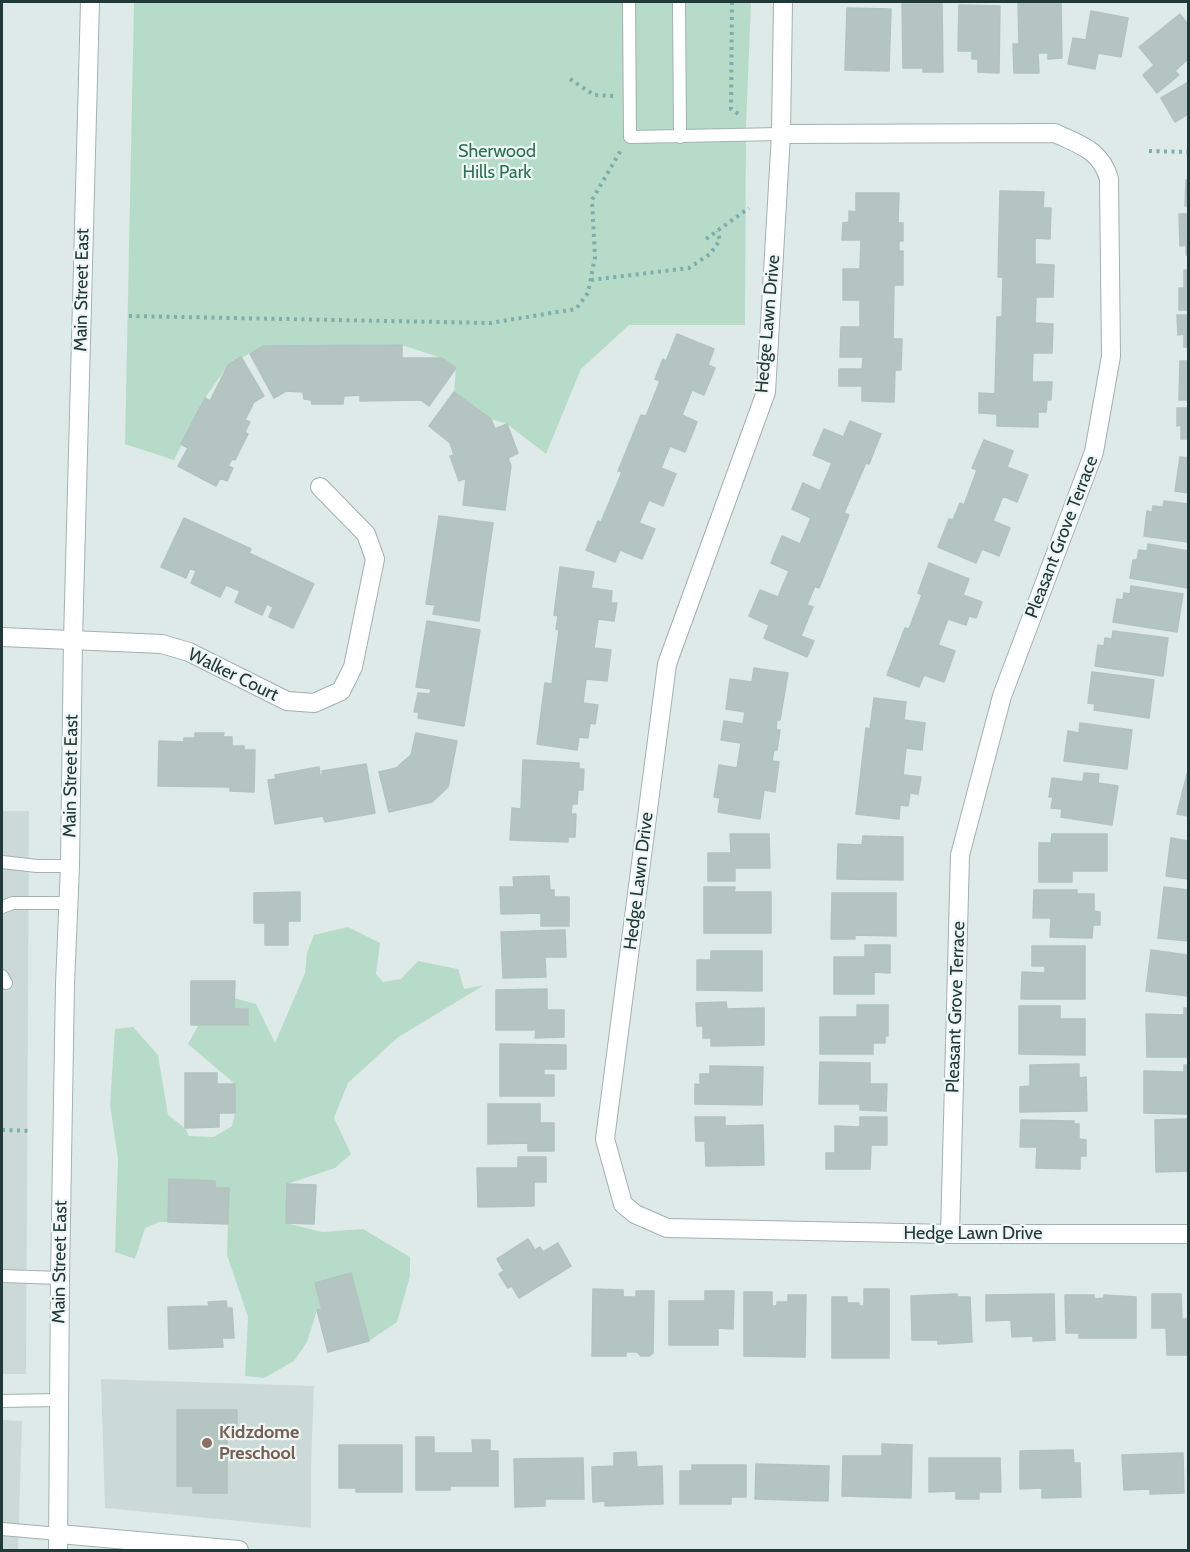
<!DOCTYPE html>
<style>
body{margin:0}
#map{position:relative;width:1190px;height:1552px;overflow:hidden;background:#deeae7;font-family:Cabin,sans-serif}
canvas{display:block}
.frame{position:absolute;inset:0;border:3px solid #203a39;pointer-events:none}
</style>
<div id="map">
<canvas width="1190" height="1552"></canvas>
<div class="frame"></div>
</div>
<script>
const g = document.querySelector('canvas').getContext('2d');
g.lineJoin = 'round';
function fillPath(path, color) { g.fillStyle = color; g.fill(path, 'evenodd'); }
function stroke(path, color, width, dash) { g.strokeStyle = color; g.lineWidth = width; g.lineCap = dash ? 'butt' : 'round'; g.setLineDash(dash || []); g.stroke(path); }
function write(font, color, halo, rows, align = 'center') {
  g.font = font + ' Cabin,sans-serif'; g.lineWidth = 4.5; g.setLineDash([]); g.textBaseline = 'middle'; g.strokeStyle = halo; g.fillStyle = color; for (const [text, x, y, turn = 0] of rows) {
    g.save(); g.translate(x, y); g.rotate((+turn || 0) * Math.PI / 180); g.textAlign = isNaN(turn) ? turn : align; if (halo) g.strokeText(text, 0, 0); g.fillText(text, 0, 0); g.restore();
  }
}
const built = new Path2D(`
 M 2,811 L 29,811 L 26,1374 L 2,1374 Z
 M 101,1379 L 314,1386 L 311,1463 L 311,1528 L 105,1508 Z
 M 2,1420 L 22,1421 L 18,1550 L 2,1550 Z`);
const green = new Path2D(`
 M 134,2 L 751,2 L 746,126 L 745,325 L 629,325 L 581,369 L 546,454 L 507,424 L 491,419 L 454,392 L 456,368 L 442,358 L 402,345 L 263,346 L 228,365 L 205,398 L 174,460 L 125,444 Z
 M 348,927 L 380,943 L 376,974 L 383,982 L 401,979 L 418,961 L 458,969 L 464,989 L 484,985 L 397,1038 L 348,1083 L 334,1118 L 351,1154 L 335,1168 L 287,1184 L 286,1223 L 322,1232 L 363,1229 L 410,1257 L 410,1276 L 397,1322 L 369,1341 L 351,1274 L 316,1283 L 322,1309 L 317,1310 L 307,1342 L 294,1361 L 264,1378 L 245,1376 L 248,1317 L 227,1255 L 229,1189 L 215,1188 L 214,1181 L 169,1180 L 168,1222 L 159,1222 L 145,1228 L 135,1259 L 115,1252 L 118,1159 L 110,1105 L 115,1029 L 133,1027 L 158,1055 L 168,1115 L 185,1128 L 189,1136 L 214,1137 L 232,1126 L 235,1113 L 235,1084 L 188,1044 L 216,993 L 256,1004 L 275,1043 L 305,973 L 307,953 L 314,935 Z`);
const building = new Path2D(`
 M 1018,2 L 1061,2 L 1062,58 L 1048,59 L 1048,53 L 1038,53 L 1039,73 L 1014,73 L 1013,44 L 1019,44 Z
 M 902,4 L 942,4 L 943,72 L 923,72 L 923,68 L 903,68 Z
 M 959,5 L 1000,6 L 999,73 L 978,72 L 978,59 L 972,59 L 972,51 L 958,51 Z
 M 847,8 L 891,9 L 889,71 L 845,70 Z
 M 1091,11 L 1128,18 L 1121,57 L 1098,53 L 1095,69 L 1068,64 L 1073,38 L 1086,40 Z
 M 1180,14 L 1188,25 L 1188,59 L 1175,71 L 1179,75 L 1157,93 L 1143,75 L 1154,65 L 1139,47 Z
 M 1187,83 L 1188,114 L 1175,122 L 1161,98 Z
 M 1186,180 L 1188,181 L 1188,206 L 1185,206 Z
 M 1000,191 L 1044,192 L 1043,208 L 1051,208 L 1050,239 L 1035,238 L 1035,264 L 1054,265 L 1053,297 L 1036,297 L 1035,323 L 1053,324 L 1052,353 L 1033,353 L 1032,382 L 1052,382 L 1051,400 L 1047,400 L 1046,412 L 1038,412 L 1038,427 L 997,426 L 997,414 L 979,413 L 979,393 L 995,394 L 997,317 L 1002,317 L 1003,277 L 998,277 Z
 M 856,193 L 899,193 L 898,223 L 903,223 L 903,241 L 899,241 L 899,251 L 903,251 L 903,285 L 894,285 L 893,339 L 902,339 L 901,370 L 895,370 L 894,402 L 862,401 L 862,386 L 839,386 L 839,369 L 862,369 L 863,357 L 840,357 L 841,327 L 860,327 L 860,300 L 843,300 L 843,269 L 860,269 L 861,240 L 842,240 L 843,223 L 849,222 L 849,211 L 856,212 Z
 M 1179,214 L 1188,214 L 1188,255 L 1186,255 L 1186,245 L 1180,246 Z
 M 1184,270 L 1188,270 L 1188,310 L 1179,310 L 1179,288 L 1184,288 Z
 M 1177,315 L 1188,315 L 1188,357 L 1188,347 L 1184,347 L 1184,334 L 1178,335 Z
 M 677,334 L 714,349 L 708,365 L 715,368 L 704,395 L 692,390 L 682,415 L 697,422 L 685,452 L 670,446 L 661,468 L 676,474 L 663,506 L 649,500 L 639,523 L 655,529 L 642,559 L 620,550 L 615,562 L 586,550 L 598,521 L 601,522 L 622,472 L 618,471 L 641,415 L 646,416 L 660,381 L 655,379 L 663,359 L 666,361 Z
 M 402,345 L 402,358 L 442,358 L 456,368 L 429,406 L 421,400 L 360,401 L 360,395 L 344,396 L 343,404 L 312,404 L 311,400 L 304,399 L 303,392 L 286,391 L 274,398 L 250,354 L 263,346 Z
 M 241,357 L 264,396 L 254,402 L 245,420 L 250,422 L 245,432 L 248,434 L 235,460 L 232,459 L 228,466 L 233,468 L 227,481 L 220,478 L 216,486 L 178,466 L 188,448 L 181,444 L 205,398 L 210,401 L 228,365 Z
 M 1180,361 L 1188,361 L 1188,400 L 1179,400 Z
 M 454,392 L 491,419 L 495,429 L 507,424 L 518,453 L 508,458 L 511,466 L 505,510 L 463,505 L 466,478 L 459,481 L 450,456 L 454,455 L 450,443 L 429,426 Z
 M 1177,408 L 1188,408 L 1188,439 L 1181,439 L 1181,425 L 1177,426 Z
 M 850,421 L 881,434 L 869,464 L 866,463 L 844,513 L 849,515 L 819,588 L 815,586 L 807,605 L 813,607 L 801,636 L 814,641 L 807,657 L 764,638 L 769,625 L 749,616 L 760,590 L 778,597 L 789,571 L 771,563 L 782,536 L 800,544 L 811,518 L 792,509 L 803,483 L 820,491 L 832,463 L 813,455 L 824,429 L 846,438 L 844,435 Z
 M 984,440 L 1013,451 L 1007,467 L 1028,475 L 1017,502 L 1003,496 L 993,521 L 1010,528 L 999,556 L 982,549 L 976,563 L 938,547 L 949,519 L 953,520 L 960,503 L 964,505 L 977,470 L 972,468 Z
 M 1180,457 L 1188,458 L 1188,493 L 1175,491 Z
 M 1164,501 L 1188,504 L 1188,542 L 1144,536 L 1147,511 L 1152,512 L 1153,506 L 1163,507 Z
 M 439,516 L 493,523 L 479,621 L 433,614 L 435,605 L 426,604 Z
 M 184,518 L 251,549 L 249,553 L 314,584 L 293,628 L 269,617 L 273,607 L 267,604 L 262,615 L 235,602 L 240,591 L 226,585 L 220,597 L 191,583 L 196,571 L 190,568 L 186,578 L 161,567 Z
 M 1148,544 L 1188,551 L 1188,588 L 1130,578 L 1133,560 L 1137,560 L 1139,550 L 1147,551 Z
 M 929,563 L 969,579 L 963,595 L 982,602 L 976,618 L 969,616 L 966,625 L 948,619 L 938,645 L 955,651 L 944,682 L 924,675 L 919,687 L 887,675 L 905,628 L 909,629 L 922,595 L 918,593 Z
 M 560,567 L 594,572 L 591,588 L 612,591 L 611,603 L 617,603 L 614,621 L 598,619 L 594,648 L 611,650 L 607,681 L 586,679 L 583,703 L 598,705 L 595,724 L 590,723 L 588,738 L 579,737 L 577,750 L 537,744 L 545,683 L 552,684 L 559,630 L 556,629 L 558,616 L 554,615 Z
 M 1131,586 L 1183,594 L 1177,632 L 1113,622 L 1117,599 L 1123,600 L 1124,593 L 1130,594 Z
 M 427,621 L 480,630 L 464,726 L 418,718 L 419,712 L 414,712 L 418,693 L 430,694 L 431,689 L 416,687 Z
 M 1113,631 L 1168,638 L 1163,676 L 1095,666 L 1098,645 L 1104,646 L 1105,638 L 1112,639 Z
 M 754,668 L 788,673 L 780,720 L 777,720 L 776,730 L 780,730 L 777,750 L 774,750 L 772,761 L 779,762 L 775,792 L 764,790 L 760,819 L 718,812 L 720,798 L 714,797 L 719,765 L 737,768 L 741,743 L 721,740 L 724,721 L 743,724 L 745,712 L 726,709 L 730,679 L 752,682 Z
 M 1092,672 L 1154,680 L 1149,718 L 1094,710 L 1095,704 L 1088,703 Z
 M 874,698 L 906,702 L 904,720 L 925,723 L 922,750 L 906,748 L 903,775 L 921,777 L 918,794 L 910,793 L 908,806 L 900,805 L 899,819 L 856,814 L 866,728 L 870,729 Z
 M 1080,723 L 1132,730 L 1127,769 L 1064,761 L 1068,731 L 1079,733 Z
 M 195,733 L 224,733 L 223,737 L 232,737 L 232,746 L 244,746 L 244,750 L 255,750 L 254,792 L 230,791 L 230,787 L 158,786 L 159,741 L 184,742 L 184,738 L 195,738 Z
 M 416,733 L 457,741 L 448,787 L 432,802 L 389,812 L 379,772 L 396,768 L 411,755 Z
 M 523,760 L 579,763 L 579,769 L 584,769 L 583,790 L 578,790 L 577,804 L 572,804 L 571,814 L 576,814 L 575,837 L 568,837 L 568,842 L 510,840 L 512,808 L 521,809 Z
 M 366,764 L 375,813 L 325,822 L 323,816 L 275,824 L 268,780 L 276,779 L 275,775 L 319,767 L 320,775 L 323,775 L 322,771 Z
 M 1084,773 L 1099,774 L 1098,783 L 1118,786 L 1112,825 L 1061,817 L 1062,809 L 1051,808 L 1053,797 L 1049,797 L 1052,778 L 1083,782 Z
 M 1187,774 L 1188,775 L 1188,816 L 1177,814 Z
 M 730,834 L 769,834 L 770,868 L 735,868 L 735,881 L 708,881 L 708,853 L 731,853 Z
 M 1052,834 L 1107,834 L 1107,871 L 1072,871 L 1072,882 L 1039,882 L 1039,843 L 1051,843 Z
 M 863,836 L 903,837 L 903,880 L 837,879 L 838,844 L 862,845 Z
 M 1171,838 L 1188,841 L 1188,879 L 1166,876 Z
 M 549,876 L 550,890 L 554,890 L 554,897 L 569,897 L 569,926 L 541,926 L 541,913 L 501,914 L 500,887 L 514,887 L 513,877 Z
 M 704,887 L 735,887 L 734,892 L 771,892 L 771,933 L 704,933 Z
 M 1164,887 L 1188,890 L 1188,941 L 1158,938 Z
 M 1034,890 L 1077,890 L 1077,894 L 1094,894 L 1094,911 L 1100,912 L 1100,925 L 1093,925 L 1092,938 L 1050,937 L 1051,918 L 1033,918 Z
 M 300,892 L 300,921 L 288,921 L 288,945 L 265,945 L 265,923 L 254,923 L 254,893 Z
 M 832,893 L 896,893 L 896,936 L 855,935 L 855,939 L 831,939 Z
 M 565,930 L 566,957 L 545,957 L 546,977 L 503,978 L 501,932 Z
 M 865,945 L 890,945 L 890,973 L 874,972 L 874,994 L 834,994 L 834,957 L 865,957 Z
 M 1032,946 L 1085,946 L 1085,999 L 1021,999 L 1022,972 L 1045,973 L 1045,966 L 1032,966 Z
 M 1151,950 L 1188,955 L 1188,950 L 1188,996 L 1146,991 Z
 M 711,951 L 762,951 L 762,991 L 697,990 L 697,960 L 711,960 Z
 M 191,981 L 235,981 L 234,1009 L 248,1009 L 248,1025 L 191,1025 Z
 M 547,989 L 547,1010 L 564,1010 L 564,1037 L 535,1038 L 536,1030 L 496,1030 L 496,990 Z
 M 726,1002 L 727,1009 L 764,1008 L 764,1045 L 711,1046 L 711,1038 L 703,1038 L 703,1026 L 697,1026 L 696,1003 Z
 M 857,1005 L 888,1005 L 888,1036 L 885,1036 L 885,1043 L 873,1043 L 873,1054 L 820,1054 L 820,1017 L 857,1017 Z
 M 1019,1006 L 1060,1006 L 1060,1019 L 1085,1019 L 1085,1055 L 1019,1054 Z
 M 1184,1008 L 1188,1008 L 1188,1057 L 1147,1057 L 1146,1014 L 1184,1015 Z
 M 500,1044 L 566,1045 L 566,1069 L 544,1069 L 544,1075 L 554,1075 L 554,1096 L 500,1096 Z
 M 820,1062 L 870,1063 L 870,1084 L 887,1084 L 886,1111 L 860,1110 L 860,1104 L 819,1104 Z
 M 1079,1064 L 1079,1078 L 1086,1077 L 1087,1111 L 1020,1112 L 1020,1087 L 1030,1086 L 1030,1065 Z
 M 1184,1065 L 1188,1065 L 1188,1114 L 1144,1113 L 1144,1071 L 1184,1072 Z
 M 710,1066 L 763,1067 L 762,1105 L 695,1104 L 695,1084 L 700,1085 L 700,1074 L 710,1074 Z
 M 185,1073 L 217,1073 L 217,1084 L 235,1084 L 235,1113 L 219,1113 L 219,1127 L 185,1128 Z
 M 488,1104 L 540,1104 L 540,1123 L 554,1123 L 554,1151 L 528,1151 L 528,1143 L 488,1144 Z
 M 695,1117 L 725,1117 L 725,1126 L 763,1125 L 764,1165 L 706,1166 L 705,1141 L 696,1141 Z
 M 860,1117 L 887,1117 L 887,1145 L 871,1145 L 870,1169 L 826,1169 L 826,1153 L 835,1153 L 835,1126 L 860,1127 Z
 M 1188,1119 L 1188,1171 L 1156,1172 L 1155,1120 Z
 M 1021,1120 L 1074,1121 L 1074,1124 L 1079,1124 L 1079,1139 L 1086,1140 L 1086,1156 L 1080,1156 L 1080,1169 L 1036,1168 L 1037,1147 L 1020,1147 Z
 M 518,1157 L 546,1157 L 546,1182 L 534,1182 L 534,1206 L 478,1207 L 477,1168 L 518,1168 Z
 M 169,1179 L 215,1181 L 215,1188 L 229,1188 L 228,1224 L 168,1222 Z
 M 287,1184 L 316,1185 L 314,1224 L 286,1223 Z
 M 528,1239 L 535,1250 L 540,1247 L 543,1252 L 558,1243 L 571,1266 L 519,1298 L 512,1286 L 508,1288 L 499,1274 L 504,1271 L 497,1259 Z
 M 351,1273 L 369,1341 L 328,1352 L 317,1310 L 322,1309 L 315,1283 Z
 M 593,1289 L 623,1290 L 623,1297 L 636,1297 L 636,1291 L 654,1291 L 653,1353 L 649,1356 L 641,1356 L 637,1352 L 626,1352 L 626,1356 L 592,1356 Z
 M 864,1289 L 889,1289 L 889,1358 L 832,1358 L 832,1297 L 847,1297 L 847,1303 L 859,1303 L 859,1306 L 864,1306 Z
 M 705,1291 L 734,1291 L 733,1329 L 718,1328 L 718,1345 L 669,1345 L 669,1301 L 705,1301 Z
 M 744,1292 L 772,1292 L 772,1306 L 777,1306 L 777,1302 L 788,1302 L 788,1295 L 806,1295 L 805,1357 L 744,1356 Z
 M 957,1294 L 957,1297 L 970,1297 L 972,1342 L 938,1344 L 938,1340 L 912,1340 L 911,1296 Z
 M 1054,1294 L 1055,1340 L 1033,1341 L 1033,1336 L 1012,1337 L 1011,1320 L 986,1321 L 986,1295 Z
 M 1152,1294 L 1181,1294 L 1182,1319 L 1188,1319 L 1188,1355 L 1167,1355 L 1166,1328 L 1152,1328 Z
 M 1065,1295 L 1094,1295 L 1094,1299 L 1104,1298 L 1104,1295 L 1136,1297 L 1136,1338 L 1079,1338 L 1079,1333 L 1066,1333 Z
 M 226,1301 L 227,1308 L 232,1308 L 234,1338 L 222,1338 L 223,1347 L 169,1349 L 168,1307 L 209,1306 L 208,1302 Z
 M 177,1410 L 237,1410 L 237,1426 L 227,1425 L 227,1493 L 193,1493 L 193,1486 L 177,1486 Z
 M 416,1437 L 434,1437 L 434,1453 L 473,1453 L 472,1440 L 490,1440 L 490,1451 L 498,1451 L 498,1486 L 450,1486 L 450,1490 L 416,1490 Z
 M 882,1444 L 912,1445 L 911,1498 L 842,1496 L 843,1456 L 882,1456 Z
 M 339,1445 L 402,1445 L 402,1492 L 356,1492 L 356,1488 L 339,1488 Z
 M 1073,1450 L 1074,1463 L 1080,1463 L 1081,1497 L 1042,1498 L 1042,1488 L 1020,1489 L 1020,1451 Z
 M 636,1452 L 637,1467 L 662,1466 L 663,1504 L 605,1506 L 605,1501 L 593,1502 L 592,1467 L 614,1466 L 614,1453 Z
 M 1183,1453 L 1184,1493 L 1150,1494 L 1150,1489 L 1124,1490 L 1122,1455 Z
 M 583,1458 L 584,1499 L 545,1499 L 545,1506 L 515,1507 L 514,1459 Z
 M 929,1458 L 1000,1458 L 1001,1492 L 979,1492 L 979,1499 L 956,1499 L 956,1491 L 929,1492 Z
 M 756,1464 L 829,1466 L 828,1501 L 755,1499 Z
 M 692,1465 L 746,1465 L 746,1497 L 731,1497 L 731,1504 L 680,1504 L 680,1471 L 692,1471 Z`);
const path = new Path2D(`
 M 732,2 L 731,109 L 740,115
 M 570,79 L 594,95 L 614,96
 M 1149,151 L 1188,152
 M 706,239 L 749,208
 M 591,280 L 689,268 L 710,254 L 720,240 L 717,231
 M 129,316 L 490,323 L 576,309 L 588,293 L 595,257 L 592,200 L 621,150
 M 2,1130 L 32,1131`);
const service = new Path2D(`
 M 629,2 L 630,137 L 781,134
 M 679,2 L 680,137
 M 2,862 L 37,866 L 70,866
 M 2,907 L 13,903 L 68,903
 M 2,976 L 6,983
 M 2,1276 L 60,1278
 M 2,1401 L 58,1400
 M 2,1529 L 59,1534`);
const minor = new Path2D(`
 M 783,2 L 781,134 L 766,392 L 667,664 L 605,1139 L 623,1204 L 635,1214 L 667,1228 L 950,1234 L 1188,1234
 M 781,134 L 1055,133 C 1080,145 1101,150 1109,179 L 1111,356 L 1094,452 L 1002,696 L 960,855 L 950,1234
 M 2,637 L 162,644 L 189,652 L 287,701 L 314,703 L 341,691 L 353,667 L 375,559 L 366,534 L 320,487
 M 59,1534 L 239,1550`);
const secondary = new Path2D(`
 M 58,1550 L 60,1278 L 65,984 L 70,866 L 73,640 L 90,2`);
const markers = [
 [207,1443,6,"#8d6e63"]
];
const parkNames = [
 ["Sherwood",497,152],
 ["Hills Park",497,173]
];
const streetNames = [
 ["Main Street East",82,290,-89],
 ["Hedge Lawn Drive",768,324,-85],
 ["Pleasant Grove Terrace",1062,537,-69],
 ["Walker Court",233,675,26],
 ["Main Street East",71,776,-89],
 ["Hedge Lawn Drive",639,881,-83],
 ["Pleasant Grove Terrace",956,1007,-88],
 ["Hedge Lawn Drive",973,1234],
 ["Main Street East",60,1262,-89]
];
const educationNames = [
 ["Kidzdome",219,1433],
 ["Preschool",219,1454]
];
fillPath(built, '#ccdad7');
fillPath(green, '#b6dcc9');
fillPath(building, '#b4c5c1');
stroke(building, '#b1c3c0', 1.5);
stroke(service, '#a1b2af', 14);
stroke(minor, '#a1b2af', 20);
stroke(secondary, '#9db6b2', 20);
stroke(path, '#7eaeaa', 4, [3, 4.5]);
stroke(service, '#fff', 12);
stroke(minor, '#fff', 18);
stroke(secondary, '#fff', 18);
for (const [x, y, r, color] of markers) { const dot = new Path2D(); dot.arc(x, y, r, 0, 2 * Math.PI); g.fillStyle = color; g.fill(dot); stroke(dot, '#eff7f4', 2); }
write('18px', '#2a7155', '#eff7f4', parkNames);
write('18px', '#203a39', '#eff7f4', streetNames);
write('bold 18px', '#785e54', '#eff7f4', educationNames, 'left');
</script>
